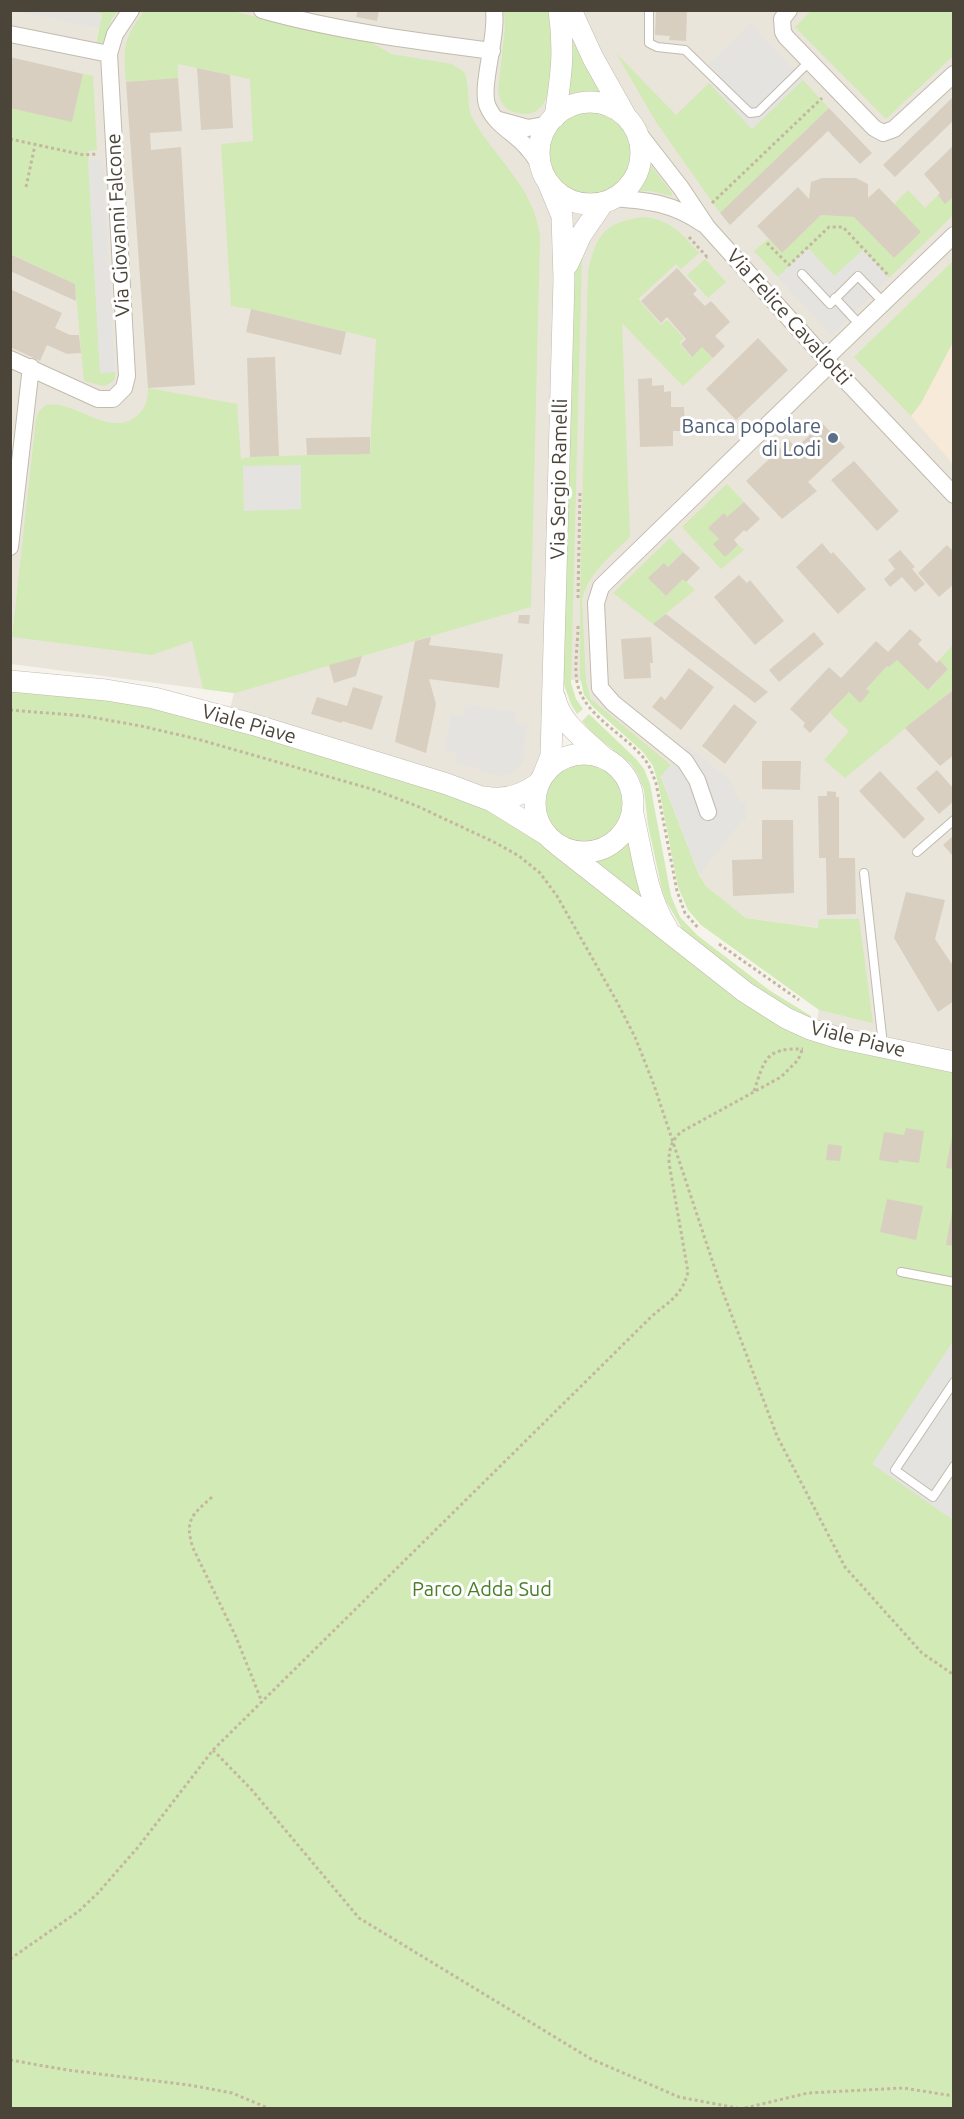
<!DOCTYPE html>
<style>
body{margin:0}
#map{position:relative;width:964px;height:2119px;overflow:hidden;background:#f6f3ec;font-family:Ubuntu,sans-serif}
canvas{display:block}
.frame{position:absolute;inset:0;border:12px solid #4b4439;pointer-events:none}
</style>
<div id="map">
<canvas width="964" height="2119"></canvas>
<div class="frame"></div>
</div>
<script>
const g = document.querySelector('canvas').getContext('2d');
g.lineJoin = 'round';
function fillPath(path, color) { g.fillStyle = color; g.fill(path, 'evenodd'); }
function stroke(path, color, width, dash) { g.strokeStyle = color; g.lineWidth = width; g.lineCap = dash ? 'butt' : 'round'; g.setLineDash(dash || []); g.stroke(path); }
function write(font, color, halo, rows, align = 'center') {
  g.font = font + ' Ubuntu,sans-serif'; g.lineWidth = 6; g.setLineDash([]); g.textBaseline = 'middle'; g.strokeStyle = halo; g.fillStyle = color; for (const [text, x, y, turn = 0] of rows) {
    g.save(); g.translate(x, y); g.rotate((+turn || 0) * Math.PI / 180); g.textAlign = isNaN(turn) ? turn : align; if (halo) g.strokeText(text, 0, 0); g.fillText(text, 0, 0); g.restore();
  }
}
const residential = new Path2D(`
 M 86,10 L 102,14 L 96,42 L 118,11 L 556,11 L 550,114 L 536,148 L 560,217 L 551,678 L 539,780 L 505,796 L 229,713 L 234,693 L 11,664 L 10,478 L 14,449 L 10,411 L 11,11 Z
 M 561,11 L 953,11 L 953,1302 L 809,1053 L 819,1010 L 819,928 L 746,918 L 706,886 L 699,875 L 661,776 L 670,765 L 596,705 L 591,699 L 586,681 L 556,679 L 565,278 L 542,158 L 541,148 L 544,136 L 550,125 Z`);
const commercial = new Path2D(`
 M 953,342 L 953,464 L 911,416 L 921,403 Z`);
const green = new Path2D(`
 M 86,11 L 118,11 L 112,19 L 102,44 L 96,43 L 102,14 Z
 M 144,11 L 232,11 L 303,28 L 367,40 L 391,54 L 452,64 L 464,72 C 471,88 465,105 474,121 C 498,162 533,186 540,236 L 531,607 L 235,693 L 203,689 L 192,641 L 152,655 L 12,637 L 36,419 L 40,410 L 46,405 C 76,399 111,441 139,414 C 147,406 148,399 148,388 L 237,404 L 241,459 L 250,457 L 370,453 L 376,339 L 251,309 L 231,306 L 221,144 L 253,141 L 250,79 L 178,64 L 178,78 L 126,82 C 123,48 123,39 144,11 Z
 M 504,11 L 549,11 C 552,36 564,129 514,112 C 504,109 500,102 498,91 L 505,28 Z
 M 811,11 L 953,11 L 953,56 L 886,119 L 795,27 Z
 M 563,13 L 605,98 L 591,95 L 565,99 Z
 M 616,53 L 676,115 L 709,83 L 752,129 L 803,80 L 829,108 L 720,213 L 656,122 Z
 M 83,74 L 93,76 L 97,150 L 88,151 L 100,372 L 115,372 C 117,380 111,384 103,386 L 84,381 L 75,284 L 11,254 L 11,108 L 72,121 Z
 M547 153a43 43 0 1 1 86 0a43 43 0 1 1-86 0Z
 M 645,158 L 672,193 L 672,196 L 650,191 L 631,191 L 640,174 Z
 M 908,190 L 925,208 L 938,195 L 945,203 L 953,196 L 953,215 L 889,278 L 863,250 L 834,276 L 808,248 L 778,277 L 754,251 L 768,239 L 782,253 L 821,215 L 854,217 L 894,258 L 921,232 L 894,204 Z
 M 646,217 C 673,222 681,233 699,253 L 681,269 L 676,264 L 638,299 L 661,325 L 667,320 L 684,338 L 679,343 L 691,357 L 702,347 L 713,358 L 683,386 L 622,323 L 630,537 C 611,556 588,573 582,600 L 586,681 L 591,699 L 671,765 L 661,777 L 699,875 L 706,886 L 746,918 L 818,928 L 819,919 L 859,919 L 873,1023 L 819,1010 L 701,925 L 688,910 L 678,887 L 658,783 L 653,766 L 643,752 L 593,707 L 584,695 L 580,677 L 580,597 L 588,272 C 596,234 605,221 646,217 Z
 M 582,257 L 571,683 L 576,699 L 583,709 L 577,714 L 571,704 L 563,682 L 574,267 Z
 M 705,259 L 726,282 L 708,298 L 687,275 Z
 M 953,261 L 953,342 L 921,403 L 911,416 L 854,357 Z
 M 727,484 L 744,502 L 727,517 L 724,513 L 708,528 L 719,539 L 725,557 L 738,545 L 744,550 L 721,569 L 682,527 Z
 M 670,538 L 683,552 L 668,567 L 664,563 L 649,578 L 666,596 L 683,579 L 695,590 L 653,624 L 613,593 Z
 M 953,645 L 953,689 L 845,778 L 824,760 L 849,731 L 830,713 L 849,692 L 860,702 L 870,693 L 866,689 L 887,666 L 889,667 L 897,660 L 929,690 L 948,669 L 939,660 Z
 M 11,688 L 150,704 L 478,802 L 539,838 L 746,1000 L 954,1070 L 953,2108 L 11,2108 Z
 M 589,714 L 636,759 L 644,769 L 650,784 L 671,896 L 680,917 L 697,935 L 769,990 L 811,1016 L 810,1018 L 774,1002 L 684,932 L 666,901 L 662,890 L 648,825 L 644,790 L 638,775 L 631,764 L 594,735 L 582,721 Z
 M544 803a40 40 0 1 1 80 0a40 40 0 1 1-80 0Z
 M 632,830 L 655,911 L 585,858 C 606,856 619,847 632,830 Z`);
const parking = new Path2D(`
 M 86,10 L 102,14 L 99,28 L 16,11 Z
 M 751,24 L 803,80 L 752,129 L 709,83 L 718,74 L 709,64 Z
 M 103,159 L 115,372 L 100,373 L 88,161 Z
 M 808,248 L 834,276 L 863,250 L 889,278 L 831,335 L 778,277 Z
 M 301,465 L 301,509 L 244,511 L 243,466 Z
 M 465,704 L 515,712 L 515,724 L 527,725 L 523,761 L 513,772 L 500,776 L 455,762 L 457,754 L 445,749 L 451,714 L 463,716 Z
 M 687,746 L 730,780 L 740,802 L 746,802 L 746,820 L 742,820 L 699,875 L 661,776 Z
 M 953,1341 L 953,1520 L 872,1464 Z`);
const building = new Path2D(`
 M 358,10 L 379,11 L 377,21 L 356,17 Z
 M 656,10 L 687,10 L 686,41 L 669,40 L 670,36 L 655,35 Z
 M 10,57 L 83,74 L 72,122 L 10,108 Z
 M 197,68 L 230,75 L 233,128 L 201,130 Z
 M 178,78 L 182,131 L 150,133 L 151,150 L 181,147 L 195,385 L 148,388 L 126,82 Z
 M 954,96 L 954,120 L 895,177 L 883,165 Z
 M 829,108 L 872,153 L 860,164 L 828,131 L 730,225 L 720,213 Z
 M 954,145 L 954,196 L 945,204 L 938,195 L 940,193 L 924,174 Z
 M 822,178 L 856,178 L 868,184 L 868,198 L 879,188 L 921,232 L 894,258 L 854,217 L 821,215 L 782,253 L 757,226 L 798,187 L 809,199 L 811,182 Z
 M 10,254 L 75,284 L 76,301 L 10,271 Z
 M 677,268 L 697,290 L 693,294 L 705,306 L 711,301 L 730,322 L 715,336 L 725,346 L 713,358 L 702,347 L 692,357 L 681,344 L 686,339 L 667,317 L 661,323 L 641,301 Z
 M 12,290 L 62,313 L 55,328 L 70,335 L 79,335 L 81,353 L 67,354 L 47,345 L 40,361 L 10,347 L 10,295 Z
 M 251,309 L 346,332 L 341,355 L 246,332 Z
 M 758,338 L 788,370 L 736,420 L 706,389 Z
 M 275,357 L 279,456 L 250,457 L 247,358 Z
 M 652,378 L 652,386 L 664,385 L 664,392 L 671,391 L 671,407 L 684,407 L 685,431 L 673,431 L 673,446 L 640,447 L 638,379 Z
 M 822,423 L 845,447 L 808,482 L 817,491 L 782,519 L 746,481 L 789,440 L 796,448 Z
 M 370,437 L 370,454 L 307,455 L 306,438 Z
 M 854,461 L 899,511 L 877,531 L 831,480 Z
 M 744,502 L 760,519 L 746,532 L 744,530 L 734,540 L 738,545 L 725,557 L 713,544 L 719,539 L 708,528 L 724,513 L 727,517 Z
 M 822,543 L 831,554 L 833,552 L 866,589 L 838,614 L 796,567 Z
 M 947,545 L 954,552 L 954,584 L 939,597 L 918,573 Z
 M 900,550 L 915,567 L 912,569 L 925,584 L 915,592 L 902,577 L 890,587 L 884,579 L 895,569 L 888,560 Z
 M 683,552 L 700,568 L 686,582 L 683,579 L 666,596 L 648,578 L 664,563 L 668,567 Z
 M 739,575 L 747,583 L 750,580 L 784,621 L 755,645 L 714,597 Z
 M 666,614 L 768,692 L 755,703 L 653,624 Z
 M 519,615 L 530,615 L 529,624 L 518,623 Z
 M 910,629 L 922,640 L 918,644 L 937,663 L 939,660 L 948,669 L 928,690 L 897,660 L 889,667 L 887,666 L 866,689 L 870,692 L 860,703 L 849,692 L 810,733 L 803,726 L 805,723 L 790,709 L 829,667 L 841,678 L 876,641 L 888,652 Z
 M 814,632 L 824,644 L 779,682 L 769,670 Z
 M 431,637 L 429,645 L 503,654 L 499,688 L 429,679 L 436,704 L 426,753 L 395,742 L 415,641 Z
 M 651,637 L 653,663 L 650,663 L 651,678 L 624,679 L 621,639 Z
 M 362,656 L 356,676 L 334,683 L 329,665 Z
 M 689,668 L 714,687 L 681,730 L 652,707 L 661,696 L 665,700 Z
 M 353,687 L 383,696 L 372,730 L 342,721 L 342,723 L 311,714 L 317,697 L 347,706 Z
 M 954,689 L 954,755 L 940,766 L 905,728 Z
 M 734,704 L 757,722 L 725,764 L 702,746 Z
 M 762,761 L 801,761 L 800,790 L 762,789 Z
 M 937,770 L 954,789 L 954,801 L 939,814 L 916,788 Z
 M 880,771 L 925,819 L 904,839 L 859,791 Z
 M 827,791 L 836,792 L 836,797 L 839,797 L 839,858 L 855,858 L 856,914 L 827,915 L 826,858 L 819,858 L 818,796 L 827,796 Z
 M 762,820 L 793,820 L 794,893 L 733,896 L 732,860 L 762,859 Z
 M 954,835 L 954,857 L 943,845 Z
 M 906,892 L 945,900 L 935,939 L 954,967 L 954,1001 L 938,1012 L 894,938 Z
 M 906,1128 L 924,1131 L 919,1163 L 899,1160 L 898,1163 L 879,1160 L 884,1132 L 904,1135 Z
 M 952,1137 L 954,1137 L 954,1169 L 946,1168 Z
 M 828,1144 L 842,1146 L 840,1161 L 826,1160 Z
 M 887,1199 L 923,1206 L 916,1240 L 880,1232 Z
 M 952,1212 L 954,1212 L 954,1246 L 946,1245 Z`);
const path = new Path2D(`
 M 10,139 L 84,155 L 97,154
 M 26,187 L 35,145
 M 712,203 L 822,98
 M 689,237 L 707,257 L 709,255
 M 767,243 L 789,265 L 829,227 L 843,227 L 888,275
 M 578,598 L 580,491
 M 578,626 C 578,644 574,665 577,682 C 583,714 621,732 641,755 C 649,763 652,773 656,783 L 677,891 L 685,913 L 699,929
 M 10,710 L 85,716 L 141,726 L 197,739 L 375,790 L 417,806 L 496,843 L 519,856 L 540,873 L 557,896 L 616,1000 L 635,1037 L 654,1085 L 721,1287 L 777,1436 L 845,1567 L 922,1653 L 954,1675
 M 719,944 L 799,1000
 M 754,1091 C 765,1059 765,1048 803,1049
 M 212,1497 C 192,1515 184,1520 193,1548 L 236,1637 L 262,1702
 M 213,1750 L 251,1789 L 359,1918 L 591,2059 L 679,2097 L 737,2108
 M 10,1959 L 79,1911 L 98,1893 L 139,1846 L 213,1750 L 651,1317 C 669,1301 682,1296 688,1272 L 669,1163 C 669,1149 671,1141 681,1132 L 781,1077 L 798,1060 L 803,1048
 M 10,2060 L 67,2070 L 189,2085 L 232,2093 L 268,2108
 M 745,2108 L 808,2093 L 903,2088 L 954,2096`);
const service = new Path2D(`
 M 649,10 L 649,43 L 657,47 L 685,50 L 750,113 L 758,112 L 810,61
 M 802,274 L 830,304 L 858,276 L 884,303
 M 835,298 L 860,325
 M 917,852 L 954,820
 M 864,873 L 883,1045
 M 901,1272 L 954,1282
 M 954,1382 L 895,1470 L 933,1497 L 954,1466`);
const minor = new Path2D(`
 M 262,10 C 337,31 415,41 492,51
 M 494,10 C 498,37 479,89 488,107 C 496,126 517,134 529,150 C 534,155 538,163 542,169
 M 789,10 L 782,19 L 783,32 L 786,37 L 874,128 L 883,133 L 894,129 L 954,74
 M 10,34 L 109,54 L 115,34 L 131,10
 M 499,120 L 528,128 L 549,124
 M 636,130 L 681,188 L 707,227 L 830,364 L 954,495
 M 614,198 C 649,201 673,203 703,224
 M 10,359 L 98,399 L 113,399 L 124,388 L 127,376 L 109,54
 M 825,359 L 954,235
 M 10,547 L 31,367
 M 708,812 L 697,780 L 685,761 L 613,703 L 600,688 L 596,603 L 601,587 L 607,581 L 830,364`);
const tertiary = new Path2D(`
 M 571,10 L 593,58 L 625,115
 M539 153a51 51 0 1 1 102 0a51 51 0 1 1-102 0Z
 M 555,117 C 561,76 565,52 559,10
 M 568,264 L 581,235 L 603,203
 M 10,681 L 106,690 L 154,698 L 255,725 L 447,784 L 492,801 L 547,835
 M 555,698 C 560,723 586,740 604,758
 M535 803a49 49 0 1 1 98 0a49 49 0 1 1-98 0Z
 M 543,776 L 551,756 L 564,279 L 562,216 L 547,180
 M 485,797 C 505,801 523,795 539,783
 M 633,814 C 642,851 646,895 667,928
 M 558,845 L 745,992 L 786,1018 L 810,1029 L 839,1038 L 954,1062`);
const markers = [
 [833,438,6,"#5c6f8a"]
];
const streetNames = [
 ["Via Giovanni Falcone",118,225,-93],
 ["Via Felice Cavallotti",789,317,48],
 ["Via Sergio Ramelli",559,479,-89],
 ["Viale Piave",249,724,16],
 ["Viale Piave",858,1039,14]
];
const serviceNames = [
 ["Banca popolare",821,426],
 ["di Lodi",821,449]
];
const parkNames = [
 ["Parco Adda Sud",482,1589]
];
fillPath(residential, '#eae5da');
fillPath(commercial, '#f7ead8');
fillPath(green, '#d2eab5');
fillPath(parking, '#e5e3e0');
fillPath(building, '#d8cfc1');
stroke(service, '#c2bbae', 10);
stroke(minor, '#c2bbae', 18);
stroke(tertiary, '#c2bbae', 22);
stroke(path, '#c4b79f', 3, [3, 3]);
stroke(service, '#fff', 8);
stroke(minor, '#fff', 16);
stroke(tertiary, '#fff', 21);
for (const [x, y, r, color] of markers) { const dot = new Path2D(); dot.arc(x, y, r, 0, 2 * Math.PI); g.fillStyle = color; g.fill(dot); stroke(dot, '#fff', 2); }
write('20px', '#4b4439', '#fff', streetNames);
write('20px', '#4e5e75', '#fff', serviceNames, 'right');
write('20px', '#4a7f2a', '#fff', parkNames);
</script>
